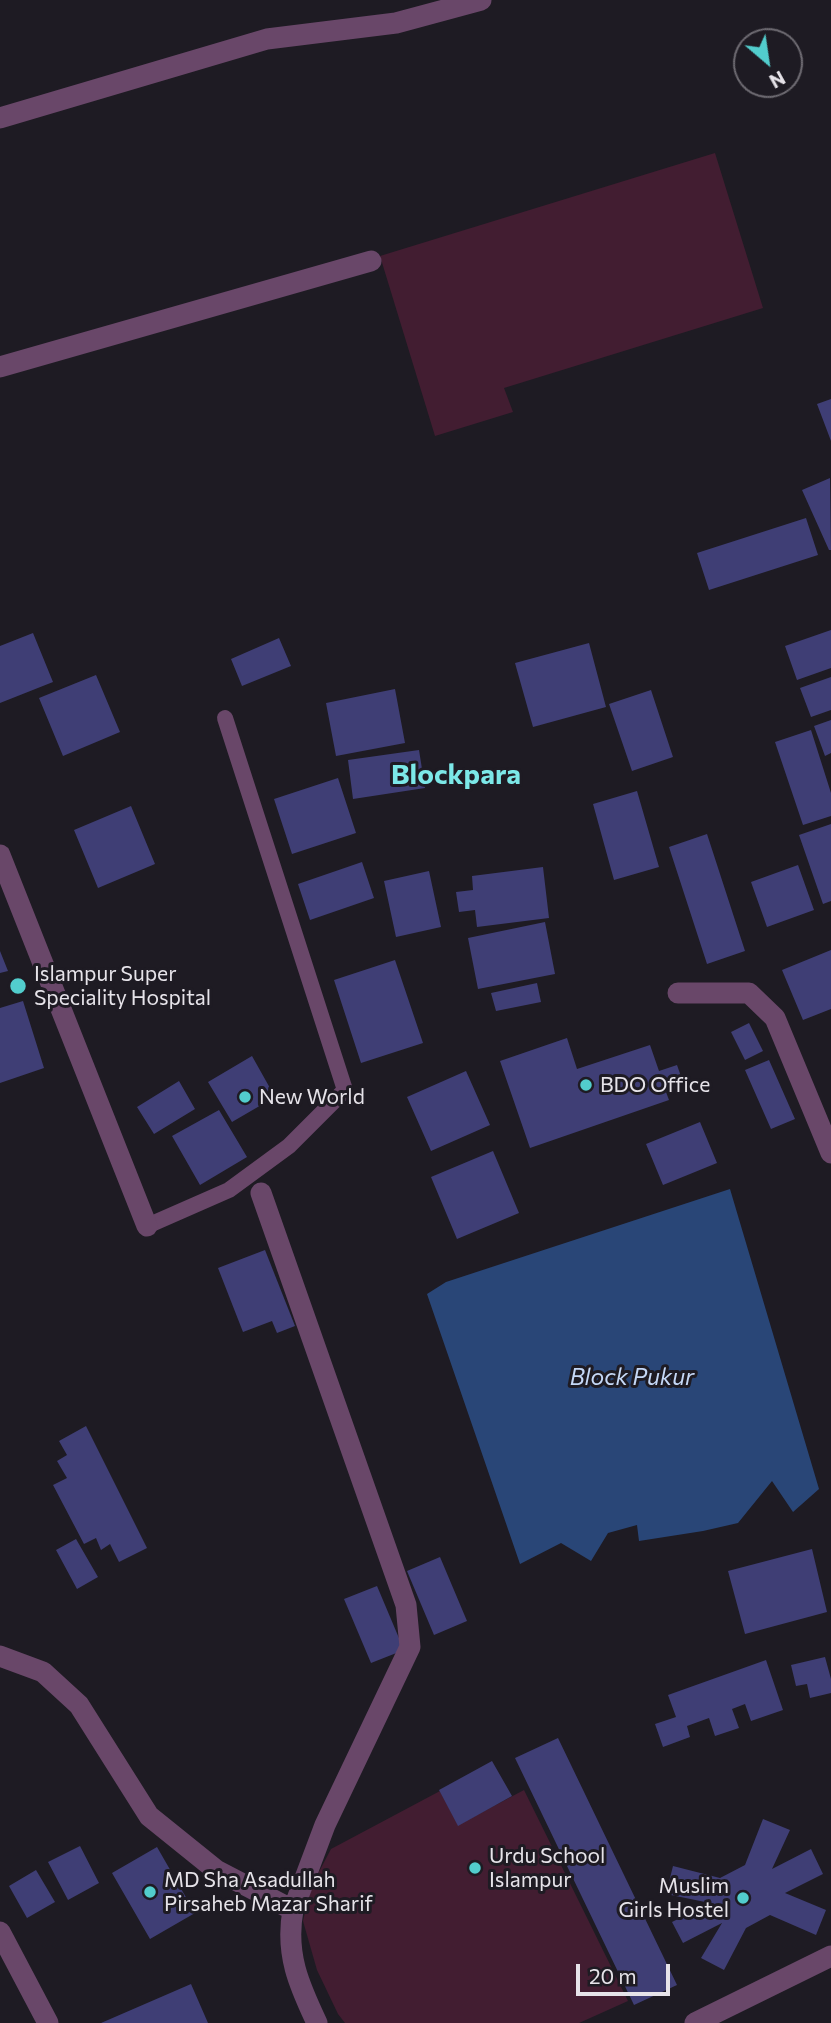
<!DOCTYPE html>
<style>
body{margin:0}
#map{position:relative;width:831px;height:2023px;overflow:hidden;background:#1e1b23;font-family:Commissioner,sans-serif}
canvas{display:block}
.north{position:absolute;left:733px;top:28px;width:70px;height:70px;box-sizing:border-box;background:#1e1b23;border:2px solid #6e6b72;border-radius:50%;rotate:151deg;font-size:19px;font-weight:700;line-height:28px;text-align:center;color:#e6e3e9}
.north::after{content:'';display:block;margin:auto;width:24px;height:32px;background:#52cdcd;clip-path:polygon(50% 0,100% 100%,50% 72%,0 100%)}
.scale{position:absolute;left:576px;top:1964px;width:94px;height:32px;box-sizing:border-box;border:4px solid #e6e3e9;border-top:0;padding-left:9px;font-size:21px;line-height:24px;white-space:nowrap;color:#e6e3e9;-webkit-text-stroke:5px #1e1b23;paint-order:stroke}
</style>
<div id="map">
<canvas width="831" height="2023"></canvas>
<div class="north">N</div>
<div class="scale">20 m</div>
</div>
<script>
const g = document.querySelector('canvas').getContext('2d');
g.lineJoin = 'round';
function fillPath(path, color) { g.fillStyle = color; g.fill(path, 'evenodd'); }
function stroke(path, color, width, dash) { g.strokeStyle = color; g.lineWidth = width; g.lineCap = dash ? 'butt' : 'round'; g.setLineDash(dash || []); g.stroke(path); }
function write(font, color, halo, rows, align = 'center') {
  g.font = font + ' Commissioner,sans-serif'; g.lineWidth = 6; g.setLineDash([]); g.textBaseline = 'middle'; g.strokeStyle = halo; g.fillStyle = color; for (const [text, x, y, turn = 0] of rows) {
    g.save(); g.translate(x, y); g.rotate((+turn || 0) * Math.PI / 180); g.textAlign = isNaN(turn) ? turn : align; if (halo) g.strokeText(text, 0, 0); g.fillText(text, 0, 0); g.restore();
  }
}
const green = new Path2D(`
 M 715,153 L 763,308 L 504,388 L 513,412 L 435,436 L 380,256 Z
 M 524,1790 L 628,2001 L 579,2023 L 345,2023 L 338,2014 L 317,1970 L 303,1921 L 311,1887 L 331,1849 L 440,1791 L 458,1825 Z`);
const water = new Path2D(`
 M 730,1189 L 819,1489 L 793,1512 L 772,1481 L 738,1523 L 703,1531 L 639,1541 L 637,1525 L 608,1533 L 591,1561 L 561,1543 L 520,1564 L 427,1294 L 446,1282 Z`);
const building = new Path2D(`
 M 831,399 L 831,441 L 817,404 Z
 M 830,478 L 831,550 L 829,550 L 802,490 Z
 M 806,518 L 818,555 L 709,590 L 697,553 Z
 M 831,630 L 831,668 L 797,680 L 785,646 Z
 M 33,633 L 53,682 L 0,703 L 0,646 Z
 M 279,638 L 291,666 L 242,686 L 231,659 Z
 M 589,643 L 606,707 L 533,727 L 515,663 Z
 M 96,675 L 120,732 L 63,756 L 39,698 Z
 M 831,677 L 831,710 L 811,717 L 800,688 Z
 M 395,689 L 405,743 L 336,756 L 326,703 Z
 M 651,690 L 673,757 L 632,771 L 609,704 Z
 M 831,720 L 831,753 L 825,756 L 814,726 Z
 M 811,730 L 831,793 L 831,816 L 803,825 L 775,742 Z
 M 419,750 L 425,788 L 353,799 L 348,760 Z
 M 338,778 L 356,833 L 292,854 L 274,799 Z
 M 637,791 L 659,867 L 614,880 L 593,804 Z
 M 131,806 L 155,864 L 98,888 L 74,830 Z
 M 831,824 L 831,901 L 823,904 L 799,835 Z
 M 707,834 L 745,951 L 707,964 L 669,847 Z
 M 362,862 L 374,898 L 310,920 L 298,884 Z
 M 798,865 L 814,910 L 767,927 L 751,882 Z
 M 543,867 L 549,918 L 477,927 L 475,910 L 459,912 L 456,892 L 473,890 L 472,876 Z
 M 429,871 L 441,927 L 396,937 L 384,881 Z
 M 545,922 L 555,974 L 478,989 L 468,938 Z
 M 831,950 L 831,1009 L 803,1020 L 782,970 Z
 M 0,951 L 8,971 L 0,973 Z
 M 395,960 L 423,1043 L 361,1063 L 334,980 Z
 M 537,983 L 541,1002 L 496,1011 L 491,993 Z
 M 23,1001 L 44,1068 L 0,1083 L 0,1008 Z
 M 749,1023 L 763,1051 L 745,1060 L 731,1032 Z
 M 567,1038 L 577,1069 L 650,1045 L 659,1071 L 677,1065 L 684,1085 L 666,1092 L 669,1100 L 530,1148 L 500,1061 Z
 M 252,1056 L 275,1097 L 232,1122 L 208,1082 Z
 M 769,1060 L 795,1119 L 771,1129 L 745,1070 Z
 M 466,1071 L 490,1125 L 431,1151 L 407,1097 Z
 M 179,1081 L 195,1109 L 154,1134 L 137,1107 Z
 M 219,1110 L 247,1157 L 200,1185 L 172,1136 Z
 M 700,1122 L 717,1163 L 663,1185 L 646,1144 Z
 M 493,1151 L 519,1213 L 457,1239 L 431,1177 Z
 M 265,1250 L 295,1326 L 277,1333 L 272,1321 L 243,1332 L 218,1268 Z
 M 86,1426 L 147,1548 L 119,1562 L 110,1544 L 101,1550 L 96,1538 L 84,1544 L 53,1485 L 67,1478 L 57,1461 L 67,1455 L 59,1441 Z
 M 76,1539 L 98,1577 L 77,1589 L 56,1550 Z
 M 812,1549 L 827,1612 L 745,1634 L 728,1571 Z
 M 440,1557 L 467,1621 L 434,1635 L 407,1571 Z
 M 377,1586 L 404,1650 L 371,1663 L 344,1599 Z
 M 825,1657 L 831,1679 L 831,1693 L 810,1698 L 807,1684 L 796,1686 L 791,1665 Z
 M 766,1660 L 783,1710 L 751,1721 L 745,1704 L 732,1709 L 739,1728 L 715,1736 L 709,1718 L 687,1726 L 690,1737 L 663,1747 L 655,1724 L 676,1717 L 668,1695 Z
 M 558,1738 L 677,1985 L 634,2005 L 515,1758 Z
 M 492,1761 L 512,1796 L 458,1826 L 439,1790 Z
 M 763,1819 L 790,1830 L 772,1869 L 811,1849 L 823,1874 L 785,1893 L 826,1910 L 816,1935 L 770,1915 L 746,1928 L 724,1970 L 701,1958 L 722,1923 L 683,1943 L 672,1922 L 710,1903 L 666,1894 L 673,1866 L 720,1878 L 745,1865 Z
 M 80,1846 L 99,1883 L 68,1900 L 48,1862 Z
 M 157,1847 L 195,1913 L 150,1939 L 112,1873 Z
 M 36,1870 L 55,1902 L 27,1918 L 9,1886 Z
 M 191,1984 L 208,2023 L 101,2023 Z`);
const lane = new Path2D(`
 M 147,1226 L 229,1190 L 289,1146 L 345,1090 L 225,718`);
const street = new Path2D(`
 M 0,118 L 267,39 L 396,23 L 481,0
 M 0,367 L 371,261
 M 0,855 L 147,1226
 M 678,993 L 749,993 L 775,1018 L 831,1153
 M 261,1193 L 406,1605 L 410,1647 L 325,1825 L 293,1910
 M 0,1656 L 43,1672 L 79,1705 L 149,1816 L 216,1870 L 293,1910 C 285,1954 299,1985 317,2023
 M 0,1932 L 48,2023
 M 695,2023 L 831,1956`);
const markers = [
 [18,986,9,"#52cdcd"],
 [586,1085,7,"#52cdcd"],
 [245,1097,7,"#52cdcd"],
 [475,1868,7,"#52cdcd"],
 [150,1892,7,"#52cdcd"],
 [743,1898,7,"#52cdcd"]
];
const poiNames = [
 ["Islampur Super",34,974],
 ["Speciality Hospital",34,998],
 ["BDO Office",600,1085],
 ["New World",259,1097],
 ["Urdu School",489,1856],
 ["Islampur",489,1880],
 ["MD Sha Asadullah",164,1880],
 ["Pirsaheb Mazar Sharif",164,1904],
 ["Muslim",729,1886,"right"],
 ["Girls Hostel",729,1910,"right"]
];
const waterNames = [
 ["Block Pukur",632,1377]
];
const districtNames = [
 ["Blockpara",456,775]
];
fillPath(green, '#421d31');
fillPath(water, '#294677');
fillPath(building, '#3f3e75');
stroke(lane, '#694769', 16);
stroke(street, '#694769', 21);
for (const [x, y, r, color] of markers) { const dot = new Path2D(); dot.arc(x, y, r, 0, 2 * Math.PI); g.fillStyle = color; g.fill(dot); stroke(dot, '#1e1b23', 2.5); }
write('21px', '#e6e3e9', '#1e1b23', poiNames, 'left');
write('italic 23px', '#c5d8f7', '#1e1b23', waterNames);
write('bold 28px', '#7ce8e8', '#1e1b23', districtNames);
</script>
